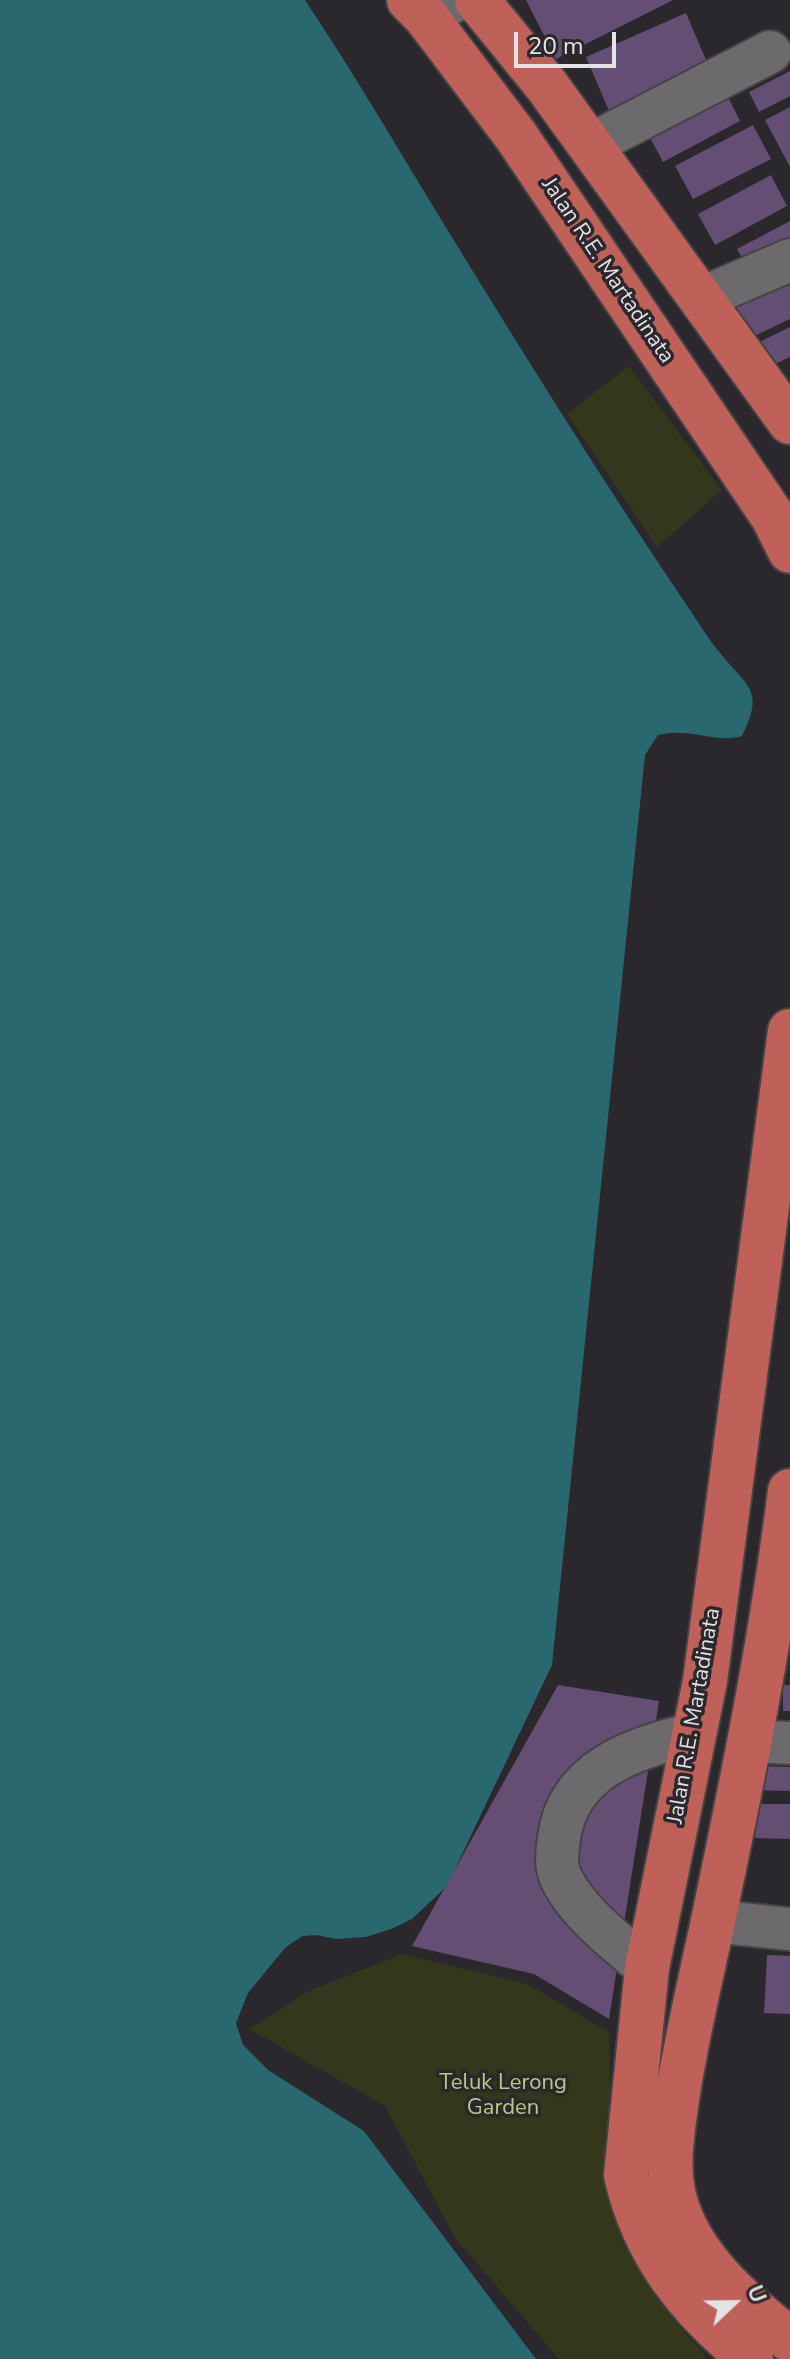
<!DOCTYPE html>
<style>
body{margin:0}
#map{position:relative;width:790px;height:2359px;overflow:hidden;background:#2a282c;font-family:"Nunito Sans",sans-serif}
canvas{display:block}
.north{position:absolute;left:694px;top:2263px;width:80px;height:80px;-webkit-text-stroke:6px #2a282c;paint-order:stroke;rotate:68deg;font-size:22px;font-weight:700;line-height:32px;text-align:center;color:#e3e2e4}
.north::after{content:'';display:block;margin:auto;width:28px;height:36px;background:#e3e2e4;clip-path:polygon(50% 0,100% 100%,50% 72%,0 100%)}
.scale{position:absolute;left:514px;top:32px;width:102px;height:36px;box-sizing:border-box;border:4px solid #e3e2e4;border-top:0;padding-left:10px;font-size:24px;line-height:28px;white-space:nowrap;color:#e3e2e4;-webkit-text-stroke:6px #2a282c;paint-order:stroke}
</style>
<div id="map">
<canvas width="790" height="2359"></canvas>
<div class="north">U</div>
<div class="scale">20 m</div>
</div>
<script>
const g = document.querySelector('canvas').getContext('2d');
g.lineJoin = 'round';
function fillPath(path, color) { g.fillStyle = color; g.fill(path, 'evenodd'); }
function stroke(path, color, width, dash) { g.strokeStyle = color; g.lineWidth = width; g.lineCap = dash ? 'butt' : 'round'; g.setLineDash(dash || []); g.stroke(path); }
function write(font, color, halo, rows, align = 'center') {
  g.font = font + ' "Nunito Sans",sans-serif'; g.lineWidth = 7; g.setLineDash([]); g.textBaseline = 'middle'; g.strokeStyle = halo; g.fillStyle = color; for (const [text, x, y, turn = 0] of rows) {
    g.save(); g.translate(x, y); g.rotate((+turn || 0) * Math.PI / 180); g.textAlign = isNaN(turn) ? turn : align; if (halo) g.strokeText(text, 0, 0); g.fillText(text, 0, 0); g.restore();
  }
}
const green = new Path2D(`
 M 629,366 L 722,490 L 657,547 L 567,414 Z
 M 402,1954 L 527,1984 L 609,2032 L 613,2154 L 647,2267 L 679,2326 L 708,2359 L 559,2359 L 455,2238 L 385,2106 L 249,2029 L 309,1991 Z`);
const water = new Path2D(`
 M 0,0 L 305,0 C 353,72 397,147 442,221 C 523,353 605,485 692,613 C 701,627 710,641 720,653 C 746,686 766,689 742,736 C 715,744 691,727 658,735 L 645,755 L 552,1665 L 447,1886 L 412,1919 L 391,1929 L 366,1937 L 337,1939 L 316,1935 L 303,1936 L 293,1942 L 285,1948 L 248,1993 L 236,2023 L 243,2045 L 268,2070 L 364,2131 L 536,2359 L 0,2359 Z`);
const building = new Path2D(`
 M 526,0 L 673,0 L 556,59 Z
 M 686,13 L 709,67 L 609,111 L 586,57 Z
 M 790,71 L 790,96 L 759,112 L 749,92 Z
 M 725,91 L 740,121 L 663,162 L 647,132 Z
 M 790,107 L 790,167 L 765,120 Z
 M 753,125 L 771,159 L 693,199 L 675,166 Z
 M 771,175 L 787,206 L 715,245 L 698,214 Z
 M 790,221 L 790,252 L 750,273 L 737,249 Z
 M 790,279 L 790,319 L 744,341 L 728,308 Z
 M 790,327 L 790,357 L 762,370 L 751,346 Z
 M 558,1685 L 659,1701 L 609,2019 L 534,1974 L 412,1946 Z
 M 783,1685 L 790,1685 L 790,1711 L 783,1711 Z
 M 755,1766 L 790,1767 L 790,1791 L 754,1790 Z
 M 756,1804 L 790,1804 L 790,1839 L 755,1838 Z
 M 767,1955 L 790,1956 L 790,2014 L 764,2013 Z`);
const minor = new Path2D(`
 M 426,17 L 456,0
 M 590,145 L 770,52
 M 702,298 L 790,260
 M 749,1741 L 790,1743
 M 713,1921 L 790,1929
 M 647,1968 C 618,1943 579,1914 562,1880 C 555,1867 557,1852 559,1838 C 568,1769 635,1747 694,1734`);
const highway = new Path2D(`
 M 409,0 L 426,17 L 516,136 L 773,517 L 790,551
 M 477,0 L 547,86 L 790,422
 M 790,1491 C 773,1627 746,1763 718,1897 C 704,1967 686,2035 676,2106 C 672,2135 667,2167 674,2196 C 688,2257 744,2303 790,2340
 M 751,2359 C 689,2310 644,2254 626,2175 L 647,1968 L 705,1681 L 790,1031`);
const streetNames = [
 ["Jalan R.E. Martadinata",607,271,56],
 ["Jalan R.E. Martadinata",695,1716,-80]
];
const parkNames = [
 ["Teluk Lerong",503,2084],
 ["Garden",503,2109]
];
fillPath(green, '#34371b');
fillPath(water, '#2a686f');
fillPath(building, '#644e73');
stroke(minor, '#454346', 46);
stroke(highway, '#454346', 48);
stroke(minor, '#6d6a6e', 42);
stroke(highway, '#c06159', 44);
write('22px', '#e3e2e4', '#2a282c', streetNames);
write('22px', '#bec780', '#2a282c', parkNames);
</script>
